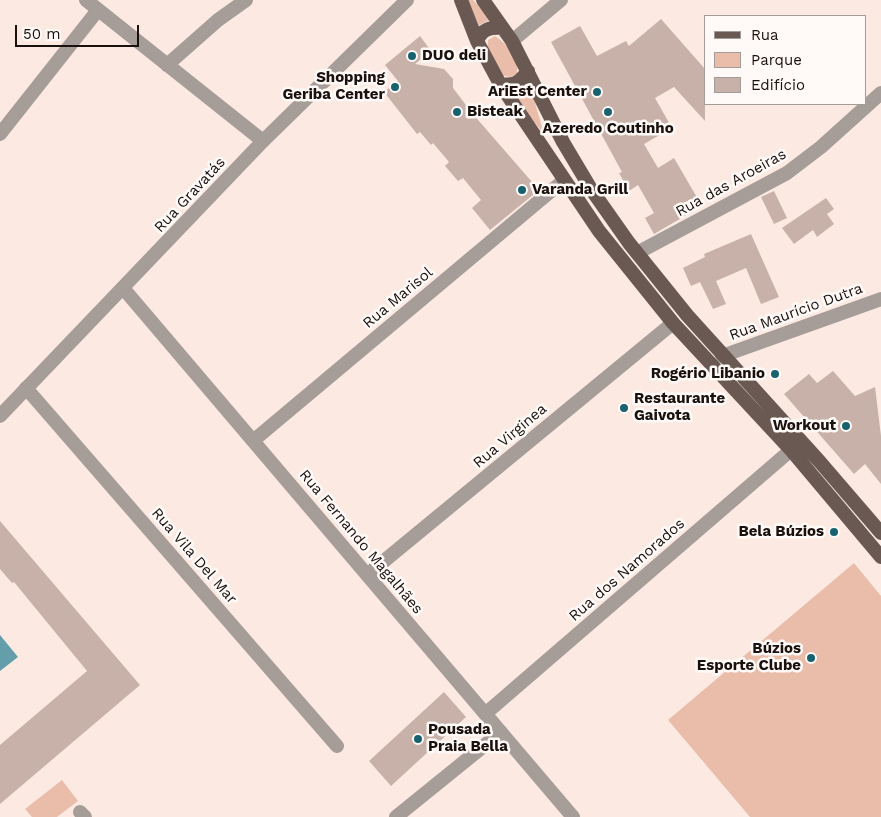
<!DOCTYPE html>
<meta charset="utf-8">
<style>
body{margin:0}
#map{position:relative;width:881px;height:817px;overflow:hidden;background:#fceae2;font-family:"Work Sans",sans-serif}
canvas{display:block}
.legend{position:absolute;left:704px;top:15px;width:162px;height:90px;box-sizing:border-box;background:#fffaf8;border:1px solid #a39d9a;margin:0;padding:6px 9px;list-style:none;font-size:15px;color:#19110e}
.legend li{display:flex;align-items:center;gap:10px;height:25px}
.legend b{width:25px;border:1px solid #a39d9a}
.scale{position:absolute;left:15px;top:25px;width:124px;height:22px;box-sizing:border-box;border:2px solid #19110e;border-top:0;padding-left:6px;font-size:15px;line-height:18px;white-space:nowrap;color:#19110e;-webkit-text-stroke:4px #fffaf8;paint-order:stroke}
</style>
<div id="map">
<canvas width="881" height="817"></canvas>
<ul class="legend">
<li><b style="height:6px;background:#695952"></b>Rua</li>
<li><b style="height:14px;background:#e9bdaa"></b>Parque</li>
<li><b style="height:14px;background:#c7b1a8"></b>Edifício</li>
</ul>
<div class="scale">50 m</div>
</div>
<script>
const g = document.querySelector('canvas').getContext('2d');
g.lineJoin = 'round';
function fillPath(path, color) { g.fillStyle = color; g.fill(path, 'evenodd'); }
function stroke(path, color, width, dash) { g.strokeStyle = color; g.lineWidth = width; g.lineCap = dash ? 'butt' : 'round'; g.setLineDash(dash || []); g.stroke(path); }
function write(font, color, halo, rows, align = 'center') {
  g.font = font + ' "Work Sans",sans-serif'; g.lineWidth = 5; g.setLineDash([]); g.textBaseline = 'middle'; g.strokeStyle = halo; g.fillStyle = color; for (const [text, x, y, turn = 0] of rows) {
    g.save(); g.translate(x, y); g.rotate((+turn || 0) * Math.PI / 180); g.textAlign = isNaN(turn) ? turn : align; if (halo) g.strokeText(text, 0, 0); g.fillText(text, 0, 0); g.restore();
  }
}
const green = new Path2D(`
 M 467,0 L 473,0 L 491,19 L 474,28 Z
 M 495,36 C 508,45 519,57 517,74 L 510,77 L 500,75 L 487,55 L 488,40 Z
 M 530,85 L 544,134 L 512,95 Z
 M 854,563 L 881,596 L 881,817 L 750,817 L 668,720 Z
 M 62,780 L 78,801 L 57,817 L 32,817 L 25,809 Z`);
const water = new Path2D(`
 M 0,635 L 18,657 L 0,671 Z`);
const building = new Path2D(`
 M 661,19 L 705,69 L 705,121 L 674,87 L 655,98 L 672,128 L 644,144 L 658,168 L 674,158 L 702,206 L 654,234 L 645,218 L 654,213 L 638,185 L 629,191 L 619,173 L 622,172 L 551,42 L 580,26 L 597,56 L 626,41 L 629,46 Z
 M 420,36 L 431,51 L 415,64 L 444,69 L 453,79 L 453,88 L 472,113 L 539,190 L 490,230 L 472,208 L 481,200 L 463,178 L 458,181 L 445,166 L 449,162 L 433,143 L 431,145 L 420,132 L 417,134 L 384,92 L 398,81 L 385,65 Z
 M 774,191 L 787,218 L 774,224 L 761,197 Z
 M 826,198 L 834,209 L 827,214 L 834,224 L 817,237 L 813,230 L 794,244 L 782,228 Z
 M 751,234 L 779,297 L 761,304 L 746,268 L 716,281 L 726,304 L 713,309 L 700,282 L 691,286 L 683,268 L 705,257 L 704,254 Z
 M 833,371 L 855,396 L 875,387 L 881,436 L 881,484 L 865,464 L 854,474 L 784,394 L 809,374 L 817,383 Z
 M 0,521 L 140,685 L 0,804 L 0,745 L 87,671 L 14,582 L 12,583 L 0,569 Z
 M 444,692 L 466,717 L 391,786 L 369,761 Z`);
const minor = new Path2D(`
 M 86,0 L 263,141
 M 512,41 L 561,0
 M 167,65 L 218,20 L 246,0
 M 0,134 L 98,10
 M 637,253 L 787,173 L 821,147 L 881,93
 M 123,288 L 573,817
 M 722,356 L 881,299
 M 26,388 L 337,746
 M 254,440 L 563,181
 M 367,575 L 673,323
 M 485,714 L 791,450
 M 80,812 L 85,817
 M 396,817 L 501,732`);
const tertiary = new Path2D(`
 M 0,416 L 263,141 L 407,0`);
const primary = new Path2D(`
 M 461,0 L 477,41 L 500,84 L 599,231 L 673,323 L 791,450 L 881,557
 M 483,0 L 512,41 L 563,142 L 591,189 L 629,243 L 687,315 L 820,462 L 881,533
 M 477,41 C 482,29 490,27 503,28
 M 500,84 C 514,86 519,83 528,71`);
const markers = [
 [412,56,5,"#18626f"],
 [395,87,5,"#18626f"],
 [597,92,5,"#18626f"],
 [457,112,5,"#18626f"],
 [608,112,5,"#18626f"],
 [522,190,5,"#18626f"],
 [775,374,5,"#18626f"],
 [624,408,5,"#18626f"],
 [846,426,5,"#18626f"],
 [834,532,5,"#18626f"],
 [811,658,5,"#18626f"],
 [418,739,5,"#18626f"]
];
const poiNames = [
 ["DUO deli",422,56,"left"],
 ["Shopping",385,78],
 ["Geriba Center",385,95],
 ["AriEst Center",587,92],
 ["Bisteak",467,112,"left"],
 ["Azeredo Coutinho",608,129,"center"],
 ["Varanda Grill",532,190,"left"],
 ["Rogério Libanio",765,374],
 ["Restaurante",634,399,"left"],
 ["Gaivota",634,416,"left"],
 ["Workout",836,426],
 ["Bela Búzios",824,532],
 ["Búzios",801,649],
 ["Esporte Clube",801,666],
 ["Pousada",428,730,"left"],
 ["Praia Bella",428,747,"left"]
];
const streetNames = [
 ["Rua das Aroeiras",731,183,-29],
 ["Rua Gravatás",190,195,-47],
 ["Rua Marisol",398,298,-40],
 ["Rua Maurício Dutra",796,312,-20],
 ["Rua Virginea",510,436,-40],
 ["Rua Fernando Magalhães",361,542,50],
 ["Rua Vila Del Mar",194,556,49],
 ["Rua dos Namorados",627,570,-41]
];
fillPath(green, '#e9bdaa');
fillPath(water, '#639eaa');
fillPath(building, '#c7b1a8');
stroke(minor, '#a69c98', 14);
stroke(tertiary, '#a69c98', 14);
stroke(primary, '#695952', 14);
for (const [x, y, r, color] of markers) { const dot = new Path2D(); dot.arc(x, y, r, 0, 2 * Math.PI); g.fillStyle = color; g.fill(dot); stroke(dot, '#fffaf8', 2); }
write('bold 15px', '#19110e', '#fffaf8', poiNames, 'right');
write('15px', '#19110e', '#fffaf8', streetNames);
</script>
